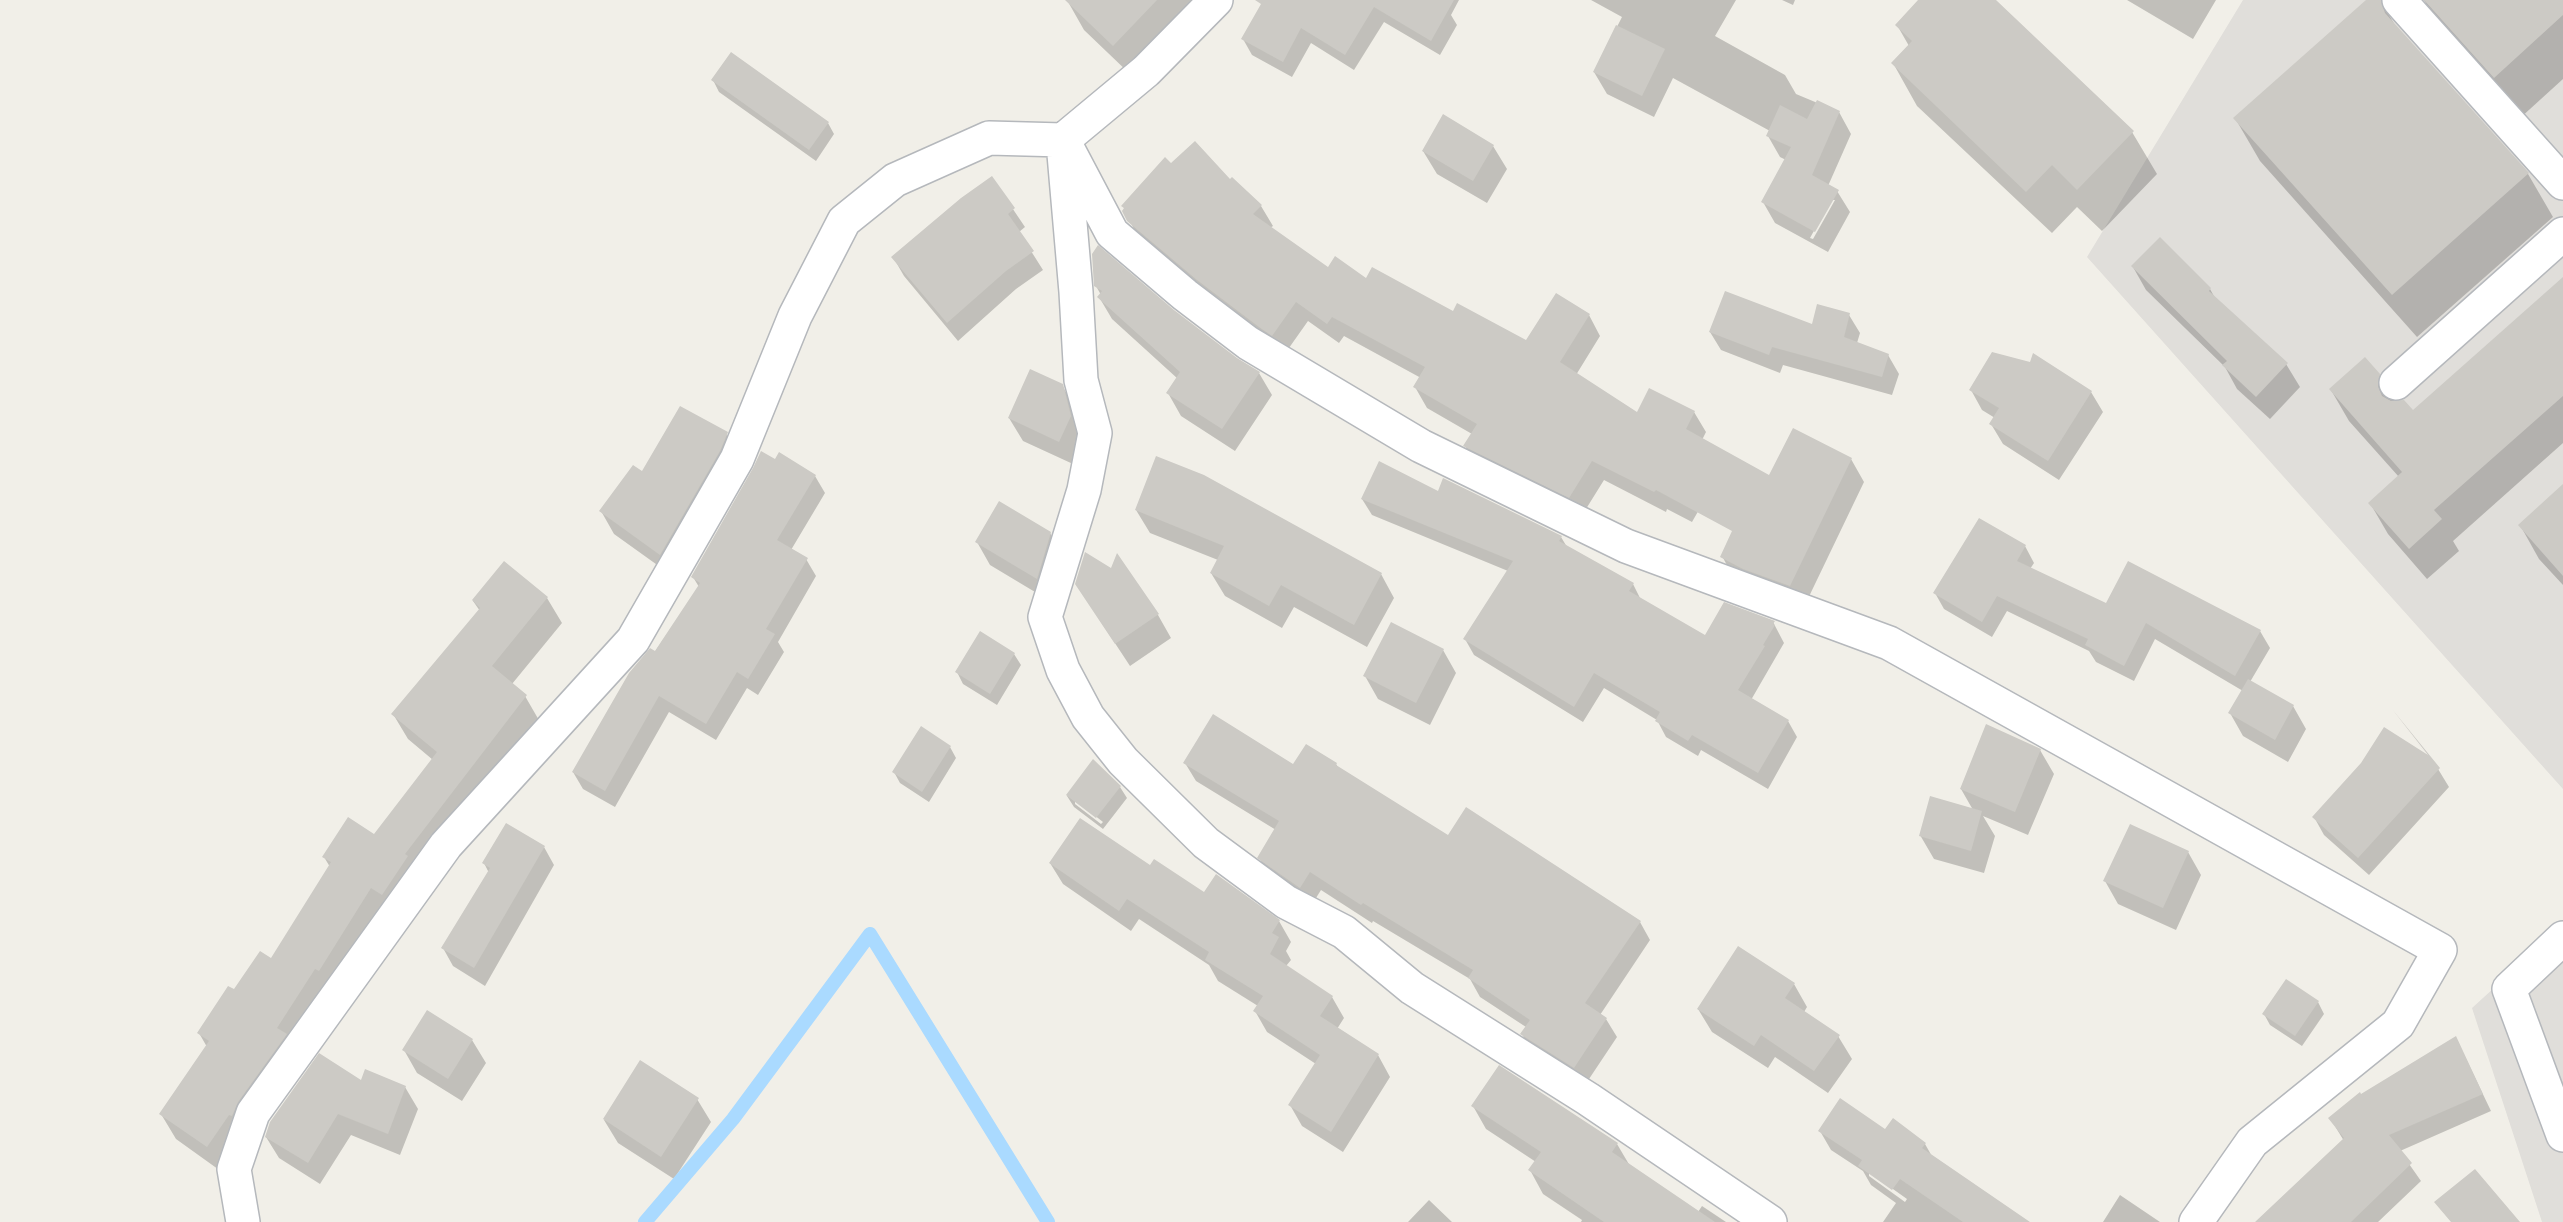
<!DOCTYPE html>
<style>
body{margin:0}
canvas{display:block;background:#f1efe8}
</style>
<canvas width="2563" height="1222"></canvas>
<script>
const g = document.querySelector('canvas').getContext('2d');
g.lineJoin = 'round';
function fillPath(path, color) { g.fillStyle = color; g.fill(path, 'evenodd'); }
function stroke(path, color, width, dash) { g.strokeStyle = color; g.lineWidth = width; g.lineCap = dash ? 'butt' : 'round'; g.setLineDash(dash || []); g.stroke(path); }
const industrial = new Path2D(`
 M 2243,0 L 2563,0 L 2563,789 L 2087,257 Z
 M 2563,925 L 2563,1222 L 2542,1222 L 2472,1008 Z`);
const shadow = new Path2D(`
 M 1067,0 L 1206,0 L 1131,75 L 1084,30 Z
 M 1265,0 L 1459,0 L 1451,15 L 1457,25 L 1440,55 L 1384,22 L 1354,70 L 1311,43 L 1292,77 L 1252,55 L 1243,39 Z
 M 1591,0 L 1736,0 L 1715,36 L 1785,75 L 1796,94 L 1839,112 L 1851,134 L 1828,186 L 1837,191 L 1850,212 L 1828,252 L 1775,223 L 1763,202 L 1786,160 L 1780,157 L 1768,136 L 1770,131 L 1673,78 L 1654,117 L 1607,94 L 1594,72 L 1622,17 ZM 1831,200 L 1835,200 L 1813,239 L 1810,238 Z
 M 1782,0 L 1795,0 L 1793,5 Z
 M 1920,0 L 1994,0 L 2132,132 L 2157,174 L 2102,231 L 2077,207 L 2052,233 L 1917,106 L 1893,63 L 1909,46 L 1897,25 Z
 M 2127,0 L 2216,0 L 2193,39 Z
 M 2369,0 L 2380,0 L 2396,27 L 2528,174 L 2553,217 L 2417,337 L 2260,161 L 2235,118 Z
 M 2424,0 L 2563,0 L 2563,79 L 2519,119 L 2446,38 Z
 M 713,80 L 828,123 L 834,134 L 816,161 L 719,92 Z
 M 1493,146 L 1507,169 L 1487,203 L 1437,174 L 1423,151 Z
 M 1171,165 L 1230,181 L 1261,206 L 1273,226 L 1270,228 L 1328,269 L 1367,280 L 1526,342 L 1589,315 L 1600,336 L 1576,375 L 1638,414 L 1694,412 L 1706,432 L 1702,440 L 1724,466 L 1692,522 L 1667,509 L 1666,512 L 1604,480 L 1581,517 L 1477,466 L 1465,446 L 1472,434 L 1427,408 L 1415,387 L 1421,378 L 1344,336 L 1339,343 L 1308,321 L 1284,355 L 1140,242 L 1123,206 Z
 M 992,178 L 1025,227 L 1019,232 L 1043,270 L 1016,289 L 958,341 L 904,276 L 893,257 Z
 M 2133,267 L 2210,289 L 2216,300 L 2286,364 L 2300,387 L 2270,419 L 2237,389 L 2225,367 L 2146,290 Z
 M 2563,279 L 2563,443 L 2453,541 L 2459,551 L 2427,579 L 2388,534 L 2370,503 L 2399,477 L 2349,421 L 2331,390 L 2379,375 L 2395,402 L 2413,412 Z
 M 1096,286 L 1173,311 L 1236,359 L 1259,373 L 1272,395 L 1235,451 L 1181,416 L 1168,393 L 1178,379 L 1112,319 L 1099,297 L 1101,295 Z
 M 1849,315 L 1860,333 L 1857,343 L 1888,355 L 1899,374 L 1892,395 L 1783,365 L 1780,373 L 1721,350 L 1710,332 L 1813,326 Z
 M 1062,385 L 1075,409 L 1084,440 L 1073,464 L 1023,441 L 1009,418 Z
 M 1971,390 L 2091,392 L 2103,412 L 2059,480 L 2003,444 L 1991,424 L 1995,418 L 1982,410 Z
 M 726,434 L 740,457 L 674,577 L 614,534 L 601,511 L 642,473 Z
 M 1851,459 L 1864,482 L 1803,609 L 1735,580 L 1722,556 L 1770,477 Z
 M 775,461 L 815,476 L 825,493 L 791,550 L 806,559 L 816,576 L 778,642 L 784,652 L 758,695 L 747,688 L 716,740 L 669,712 L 615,807 L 583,789 L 573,772 L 699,587 L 693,577 Z
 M 2563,486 L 2563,585 L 2539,559 L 2520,525 Z
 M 1439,493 L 1561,537 L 1567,547 L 1633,584 L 1641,600 L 1706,637 L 1773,622 L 1784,643 L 1751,700 L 1788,721 L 1797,737 L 1768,789 L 1701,750 L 1698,756 L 1666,737 L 1657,720 L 1604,688 L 1583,722 L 1474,655 L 1465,639 L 1508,571 L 1372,515 L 1362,499 Z
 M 1136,510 L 1381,574 L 1394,598 L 1367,647 L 1294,607 L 1282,628 L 1225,596 L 1211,573 L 1218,560 L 1150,533 Z
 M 1050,533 L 1064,557 L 1050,601 L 990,565 L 977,542 Z
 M 2025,546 L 2034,563 L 2030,569 L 2106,605 L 2128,563 L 2260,631 L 2270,648 L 2250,682 L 2293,706 L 2306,729 L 2288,762 L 2243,736 L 2230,713 L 2243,691 L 2155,639 L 2134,681 L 2096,662 L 2089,651 L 2007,611 L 1992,637 L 1944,609 L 1935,593 Z
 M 1076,584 L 1158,615 L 1171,638 L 1130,666 Z
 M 547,598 L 562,623 L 512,684 L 525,696 L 540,722 L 222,1172 L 176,1139 L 161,1114 L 207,1047 L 199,1033 L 271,960 L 330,867 L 324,857 L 374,836 L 433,760 L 408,739 L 393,714 L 480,611 L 473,601 Z
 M 1443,650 L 1456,673 L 1430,725 L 1378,699 L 1365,676 Z
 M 1014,654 L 1021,665 L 997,705 L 963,684 L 957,672 Z
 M 2403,725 L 2438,769 L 2449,787 L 2369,875 L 2324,835 L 2314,817 L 2426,754 Z
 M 950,747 L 956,758 L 929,802 L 900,783 L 894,772 Z
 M 2040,750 L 2054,774 L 2028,835 L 1983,816 L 1995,836 L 1984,873 L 1934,859 L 1920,835 L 1973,810 L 1961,789 Z
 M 1185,763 L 1294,766 L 1336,764 L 1339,769 L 1448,837 L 1640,922 L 1650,940 L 1600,1015 L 1606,1019 L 1617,1037 L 1585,1085 L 1532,1053 L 1522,1034 L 1526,1027 L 1480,997 L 1470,979 L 1373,921 L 1372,923 L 1321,890 L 1311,906 L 1270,876 L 1259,858 L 1276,830 L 1196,781 Z
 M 1120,787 L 1127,798 L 1103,829 L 1074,807 L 1067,796 ZM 1075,800 L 1103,822 L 1101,824 L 1075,804 Z
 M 544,847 L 554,865 L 485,986 L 453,966 L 443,948 L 489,873 L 484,863 Z
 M 2188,852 L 2201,875 L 2176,930 L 2118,904 L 2105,881 Z
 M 1050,863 L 1151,867 L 1205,894 L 1279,921 L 1291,942 L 1286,951 L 1291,960 L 1286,966 L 1332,997 L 1344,1018 L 1337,1029 L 1378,1055 L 1390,1077 L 1343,1152 L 1302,1126 L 1290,1105 L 1316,1064 L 1267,1032 L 1255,1011 L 1258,1006 L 1218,981 L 1209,965 L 1139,919 L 1131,931 L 1063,884 Z
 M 1794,984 L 1807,1007 L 1804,1012 L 1838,1036 L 1852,1059 L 1828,1093 L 1775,1057 L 1768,1068 L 1712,1032 L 1698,1009 Z
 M 2318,1002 L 2324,1014 L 2302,1046 L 2270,1025 L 2264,1014 Z
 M 2456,1038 L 2491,1111 L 2400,1151 L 2421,1181 L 2378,1222 L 2279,1222 L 2344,1141 L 2330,1118 L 2361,1095 Z
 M 472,1040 L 486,1063 L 462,1101 L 417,1073 L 404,1050 Z
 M 361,1082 L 405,1087 L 418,1109 L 400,1155 L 351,1135 L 320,1184 L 279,1158 L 266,1137 Z
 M 697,1099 L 711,1122 L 674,1179 L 618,1143 L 604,1120 Z
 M 1473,1106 L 1617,1144 L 1630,1166 L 1698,1212 L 1702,1206 L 1726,1222 L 1581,1222 L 1582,1220 L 1543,1194 L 1530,1170 L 1536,1162 L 1486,1129 Z
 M 1820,1131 L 1885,1131 L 1925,1144 L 1933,1158 L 2020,1222 L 1883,1222 L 1896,1203 L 1871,1185 L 1863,1171 L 1831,1150 ZM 1869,1172 L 1907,1199 L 1905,1202 L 1869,1176 Z
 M 2120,1195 L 2160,1222 L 2103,1222 Z
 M 1429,1200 L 1452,1222 L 1408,1222 Z`);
const stream = new Path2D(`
 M 645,1222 L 733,1119 L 870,934 L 1048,1222`);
const building = new Path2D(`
 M 1065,0 L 1157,0 L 1113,46 Z
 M 1255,0 L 1454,0 L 1431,41 L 1374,7 L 1345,55 L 1301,28 L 1283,62 L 1241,39 L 1261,4 Z
 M 1918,0 L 1996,0 L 2134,131 L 2077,190 L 2052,165 L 2026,192 L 1891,63 L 1912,41 L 1895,25 Z
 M 2366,0 L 2381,0 L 2385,13 L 2529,173 L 2392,295 L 2233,118 Z
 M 2424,0 L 2563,0 L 2563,15 L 2494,78 Z
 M 1616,25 L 1665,49 L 1642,96 L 1593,72 Z
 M 731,52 L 829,122 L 809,150 L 711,80 Z
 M 1817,100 L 1840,111 L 1812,175 L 1839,190 L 1815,232 L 1761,202 L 1791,147 L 1766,136 L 1780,105 L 1807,119 Z
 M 1443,114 L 1494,145 L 1473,181 L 1422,151 Z
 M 1195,141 L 1230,179 L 1232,177 L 1262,205 L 1253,214 L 1328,267 L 1335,256 L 1366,278 L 1372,267 L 1453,311 L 1457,303 L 1526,340 L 1556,293 L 1590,314 L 1560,362 L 1637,412 L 1649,388 L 1695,411 L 1686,429 L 1769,475 L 1793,428 L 1852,458 L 1790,586 L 1743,569 L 1720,557 L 1732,531 L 1656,490 L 1654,492 L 1592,461 L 1569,498 L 1463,446 L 1477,424 L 1413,387 L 1425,367 L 1332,317 L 1327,324 L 1296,302 L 1272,336 L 1259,327 L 1197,280 L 1127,221 L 1122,211 L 1124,208 L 1121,206 L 1165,157 L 1171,163 Z
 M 992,176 L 1015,208 L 1008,214 L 1034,251 L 1006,271 L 947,323 L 891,257 L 961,198 Z
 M 2160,237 L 2211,288 L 2209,291 L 2288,363 L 2256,397 L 2222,365 L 2227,361 L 2131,266 Z
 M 1098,245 L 1174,310 L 1237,358 L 1260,372 L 1222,429 L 1166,393 L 1180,372 L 1097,297 L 1102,291 L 1094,286 L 1092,254 Z
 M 2563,277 L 2563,396 L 2434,510 L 2442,519 L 2409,549 L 2368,503 L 2402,472 L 2329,389 L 2365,357 L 2380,374 L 2378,386 L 2382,396 L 2391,401 L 2404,400 L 2413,410 Z
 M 1725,291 L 1812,324 L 1817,304 L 1850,313 L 1844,337 L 1889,354 L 1882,377 L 1772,347 L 1769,355 L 1709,332 Z
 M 1992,352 L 2030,362 L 2033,353 L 2092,391 L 2048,461 L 1989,424 L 1999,408 L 1969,390 Z
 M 1030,369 L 1063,384 L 1071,416 L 1059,442 L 1008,418 Z
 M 680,406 L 728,432 L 720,451 L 660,555 L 599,511 L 633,465 L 642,471 Z
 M 761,451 L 775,459 L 779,452 L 816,475 L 777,540 L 808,558 L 766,629 L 775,634 L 748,679 L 737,672 L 706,724 L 659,696 L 605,791 L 572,772 L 629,673 L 650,648 L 655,651 L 700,583 L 691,577 L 753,468 Z
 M 1156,456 L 1204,475 L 1382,573 L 1354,625 L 1281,585 L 1269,606 L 1210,573 L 1224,546 L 1135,510 Z
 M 1379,461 L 1438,491 L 1443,478 L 1562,536 L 1559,541 L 1634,583 L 1629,591 L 1705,635 L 1724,602 L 1775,621 L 1773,624 L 1775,625 L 1763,645 L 1765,646 L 1738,690 L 1789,720 L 1758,773 L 1692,735 L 1688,741 L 1655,721 L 1660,712 L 1594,673 L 1574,707 L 1463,639 L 1513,561 L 1361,499 Z
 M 2563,484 L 2563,576 L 2518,525 Z
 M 999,501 L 1051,532 L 1037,579 L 975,542 Z
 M 1979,518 L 2026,545 L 2017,561 L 2106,603 L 2128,561 L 2261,630 L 2235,676 L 2146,623 L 2124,666 L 2085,645 L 2088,639 L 1997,596 L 1982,622 L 1933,593 Z
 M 1085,552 L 1111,568 L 1117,553 L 1159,614 L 1115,644 L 1075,584 Z
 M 504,561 L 548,597 L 492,666 L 527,695 L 405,854 L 408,856 L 382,895 L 371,888 L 319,971 L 315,969 L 277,1028 L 287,1034 L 238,1102 L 232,1116 L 229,1115 L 207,1147 L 159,1114 L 209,1041 L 197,1033 L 228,986 L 234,989 L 260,951 L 271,958 L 331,862 L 322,857 L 348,817 L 374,834 L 437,752 L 391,714 L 480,608 L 472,600 Z
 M 1391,622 L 1444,649 L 1416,703 L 1363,676 Z
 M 980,631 L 1015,653 L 990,694 L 955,672 Z
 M 2248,679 L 2294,705 L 2275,740 L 2228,713 Z
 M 2392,709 L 2440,768 L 2358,858 L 2312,817 L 2361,763 L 2384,727 L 2428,755 Z
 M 1213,714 L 1293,764 L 1306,744 L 1337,763 L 1336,765 L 1448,835 L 1466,807 L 1641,921 L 1585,1003 L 1607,1018 L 1574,1068 L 1520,1034 L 1530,1020 L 1468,978 L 1473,970 L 1363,903 L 1361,905 L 1310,872 L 1300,888 L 1257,858 L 1279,821 L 1183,763 Z
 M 1986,724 L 2041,749 L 2015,812 L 1960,789 Z
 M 921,726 L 951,746 L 922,792 L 892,772 Z
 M 1093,759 L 1121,786 L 1096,818 L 1066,795 Z
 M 1930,796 L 1982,811 L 1971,851 L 1919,836 Z
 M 1080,818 L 1150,865 L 1154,859 L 1204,892 L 1216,874 L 1280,920 L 1272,933 L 1279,937 L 1270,954 L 1333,996 L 1320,1016 L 1379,1054 L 1331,1132 L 1288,1105 L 1320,1055 L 1253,1011 L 1263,996 L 1205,960 L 1209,952 L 1127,899 L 1119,911 L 1049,863 Z
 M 506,823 L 545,846 L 474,968 L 441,948 L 490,868 L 482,863 Z
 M 2130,824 L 2189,851 L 2163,908 L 2103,881 Z
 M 1738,946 L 1795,983 L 1785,998 L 1840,1035 L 1814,1071 L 1761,1035 L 1754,1046 L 1697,1009 Z
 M 2286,979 L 2319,1001 L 2295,1036 L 2262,1014 Z
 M 427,1010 L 473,1039 L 448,1079 L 402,1050 Z
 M 2456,1036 L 2483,1094 L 2389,1135 L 2412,1163 L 2351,1222 L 2255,1222 L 2344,1138 L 2328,1118 L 2360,1092 L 2361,1094 Z
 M 319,1053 L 361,1080 L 365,1069 L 406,1086 L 388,1134 L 338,1114 L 308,1163 L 265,1137 L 270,1122 Z
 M 640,1060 L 699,1098 L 661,1157 L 603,1119 Z
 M 1499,1065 L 1618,1143 L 1612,1152 L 1715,1222 L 1604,1222 L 1528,1170 L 1541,1152 L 1471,1106 Z
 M 1840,1098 L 1885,1129 L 1893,1118 L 1926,1143 L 1922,1148 L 2030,1222 L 1963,1222 L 1900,1179 L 1892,1190 L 1858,1166 L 1862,1160 L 1818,1131 Z
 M 2475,1169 L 2520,1222 L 2451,1222 L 2434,1202 Z`);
const street = new Path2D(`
 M 2399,0 L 2563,183
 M 1063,140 L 1112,233 L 1185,295 L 1248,343 L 1421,446 L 1626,546 L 1889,643 L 2440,950 L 2398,1024 L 2252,1142 L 2196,1222
 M 1064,154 L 1076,292 L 1081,380 L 1095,433 L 1084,490 L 1045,617 L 1063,670 L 1088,717 L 1123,761 L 1206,843 L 1286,902 L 1344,932 L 1412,988 L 1588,1099 L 1770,1222
 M 2396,383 L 2563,234
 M 2563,938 L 2509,989 L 2563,1135
 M 243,1222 L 234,1169 L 253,1113 L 446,845 L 633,640 L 737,459 L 795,316 L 844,221 L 895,180 L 989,138 L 1063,140 L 1146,71 L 1216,0`);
fillPath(industrial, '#e0deda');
fillPath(shadow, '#0003');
stroke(stream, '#aadaff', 14);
fillPath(building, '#cccac5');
stroke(street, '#b5b8bc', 36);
stroke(street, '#fff', 33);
</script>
